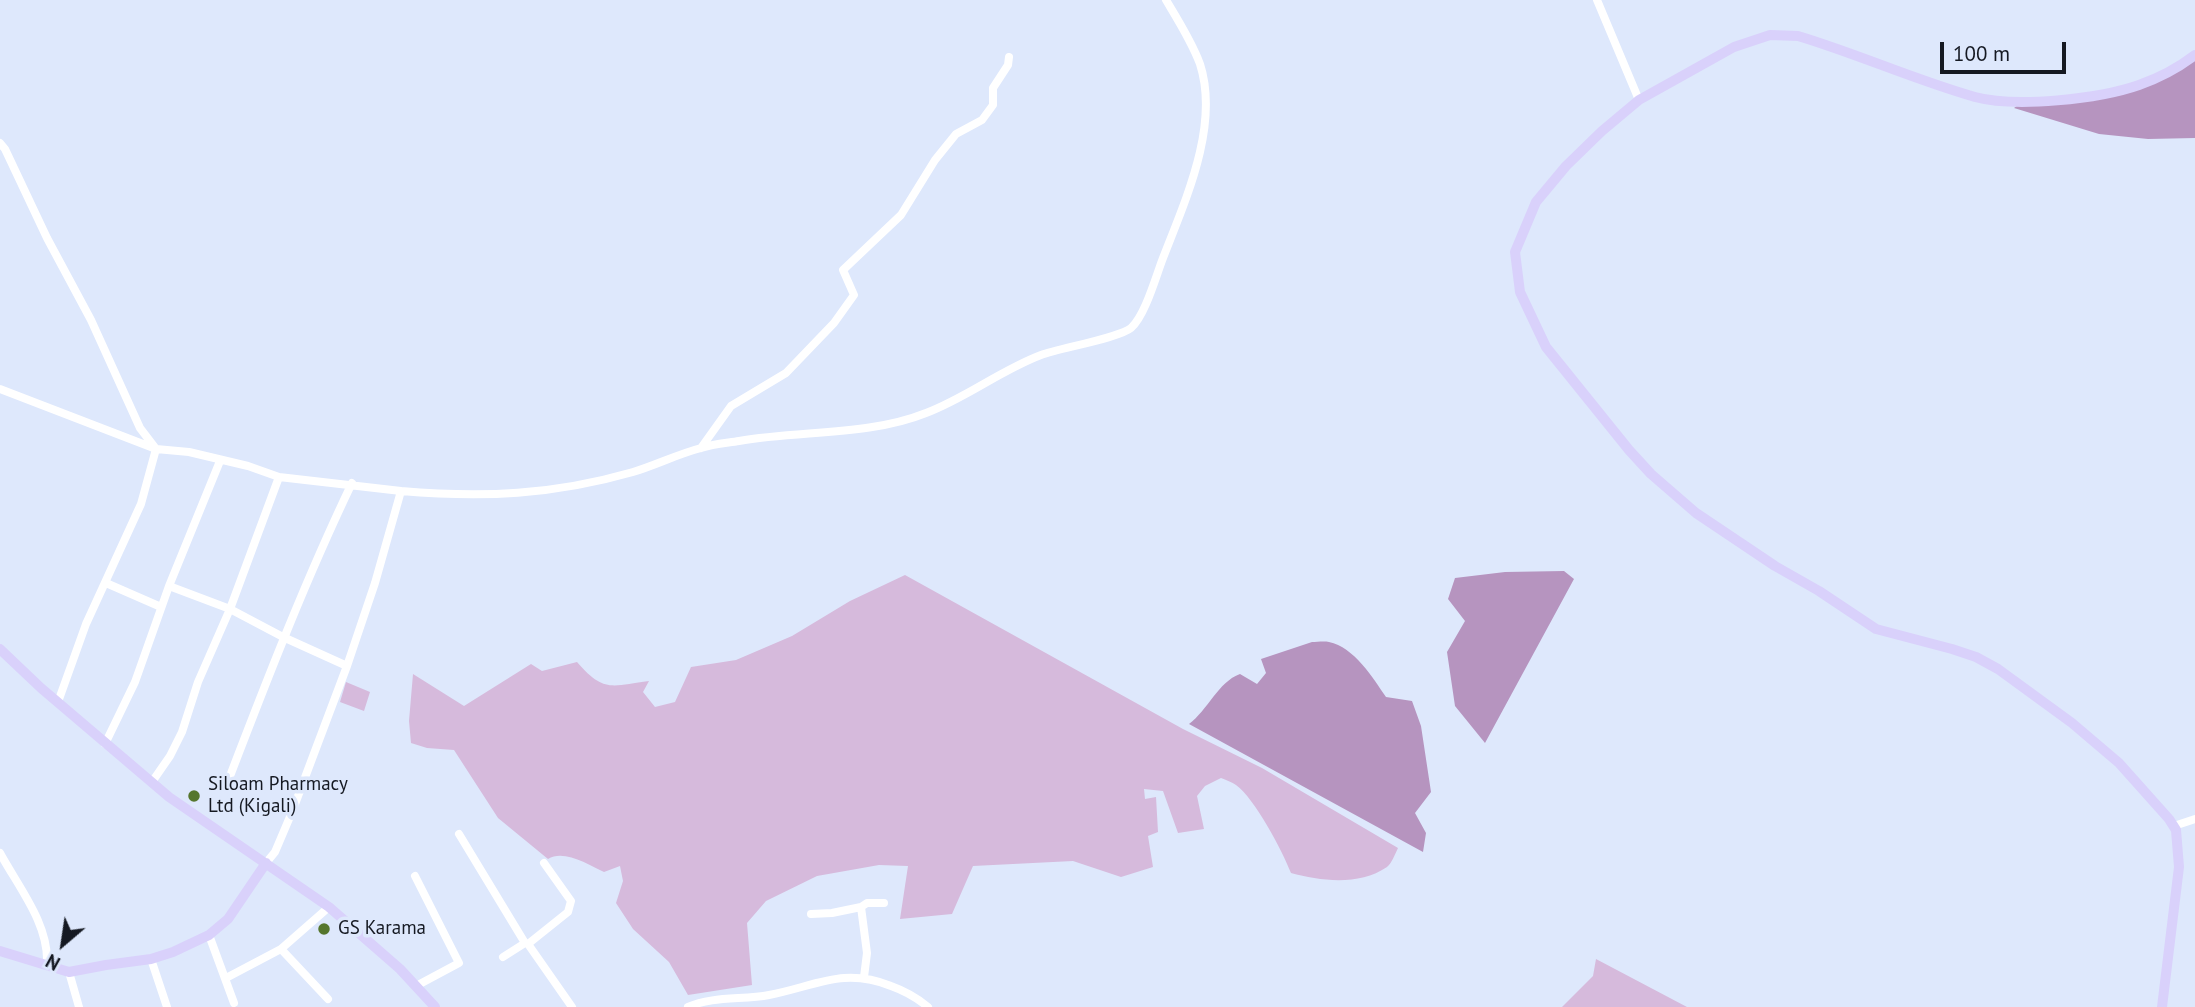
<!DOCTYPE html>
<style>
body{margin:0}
#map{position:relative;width:2195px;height:1007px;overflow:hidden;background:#dee8fc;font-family:"PT Sans",sans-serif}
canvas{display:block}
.north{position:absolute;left:28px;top:909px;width:70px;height:70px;-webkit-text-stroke:5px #dee8fc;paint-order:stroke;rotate:209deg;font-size:19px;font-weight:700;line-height:28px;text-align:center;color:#151922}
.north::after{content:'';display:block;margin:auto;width:24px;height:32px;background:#151922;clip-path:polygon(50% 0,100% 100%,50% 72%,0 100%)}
.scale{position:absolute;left:1940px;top:42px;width:126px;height:32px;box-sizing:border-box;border:4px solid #151922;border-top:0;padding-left:9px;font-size:21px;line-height:24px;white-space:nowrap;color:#151922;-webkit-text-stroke:5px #dee8fc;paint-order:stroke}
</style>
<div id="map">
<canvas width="2195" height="1007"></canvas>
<div class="north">N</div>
<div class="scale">100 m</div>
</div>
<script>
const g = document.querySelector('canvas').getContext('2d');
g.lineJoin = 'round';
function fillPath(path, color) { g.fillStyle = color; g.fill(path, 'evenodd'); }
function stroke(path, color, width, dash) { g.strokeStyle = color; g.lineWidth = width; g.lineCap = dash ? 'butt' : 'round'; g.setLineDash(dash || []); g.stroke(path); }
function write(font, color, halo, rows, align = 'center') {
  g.font = font + ' "PT Sans",sans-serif'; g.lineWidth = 7; g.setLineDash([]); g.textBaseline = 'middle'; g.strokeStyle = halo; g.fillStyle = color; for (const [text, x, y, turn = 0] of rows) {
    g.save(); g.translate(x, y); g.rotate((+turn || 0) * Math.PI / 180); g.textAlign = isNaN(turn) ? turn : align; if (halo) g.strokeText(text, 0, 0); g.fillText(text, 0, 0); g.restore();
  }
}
const green = new Path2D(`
 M 905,575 L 1183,729 L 1262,768 L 1398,848 C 1395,854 1392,863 1387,867 C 1359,886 1321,881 1291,873 C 1282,850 1255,799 1236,785 C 1232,782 1226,780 1221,778 L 1205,786 L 1197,796 L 1204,829 L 1178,833 L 1163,791 L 1144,789 L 1145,799 L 1156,797 L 1158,832 L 1148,836 L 1153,867 L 1121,877 L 1073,861 L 973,866 L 952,914 L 900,919 L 908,866 L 879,865 L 817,876 L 766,901 L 747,923 L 752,985 L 688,995 L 669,962 L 633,929 L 616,903 L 623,881 L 620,866 L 604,872 C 589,865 564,849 548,859 L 498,818 L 454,750 L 427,748 L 411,743 L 409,721 L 413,674 L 464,706 L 531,664 L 542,671 L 577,662 C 604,693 611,686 649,681 L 643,692 L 655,707 L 675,702 L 691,667 L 736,660 L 792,636 L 850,601 Z
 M 346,682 L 370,692 L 364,711 L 340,702 Z
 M 1596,959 L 1687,1007 L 1562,1007 L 1593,976 Z`);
const forest = new Path2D(`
 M 2195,59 L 2195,138 L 2148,139 L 2099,134 L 2014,108 L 2018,105 L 2100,97 Z
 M 1564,571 L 1574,579 L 1485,743 L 1455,706 L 1447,652 L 1465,621 L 1448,599 L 1455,578 L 1505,572 Z
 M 1312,642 C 1317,642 1324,641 1329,642 C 1354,647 1373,678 1386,697 L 1412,701 L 1421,726 L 1431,792 L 1415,813 L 1426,833 L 1423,852 L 1189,724 C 1208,710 1218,682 1240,674 L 1257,684 L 1266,673 L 1261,659 Z`);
const minor = new Path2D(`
 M 1597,0 L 1639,100
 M 0,143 L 5,149 L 47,238 L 91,320 L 140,428 L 156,449 L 141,504 L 86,624 L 58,702
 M 0,389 L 156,449 L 189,452 L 248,466 L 279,477 L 401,491
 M 701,448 L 731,406 L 786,373 L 834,323 L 854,295 L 843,270 L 901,215 L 935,160 L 956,134 L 982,120 L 993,105 L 993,88 L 1008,65 L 1009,57
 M 106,583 L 161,607
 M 169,586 L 230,609 L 283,637 L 347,666
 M 105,744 L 135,682 L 169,586 L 220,461
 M 230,776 C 268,677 306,579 352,483
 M 152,782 L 170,756 L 182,732 L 198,682 L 230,609 L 279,477
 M 2174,826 L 2195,819
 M 459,834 L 525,943
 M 0,853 C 19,888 49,924 47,964
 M 266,863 L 275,852 L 292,812 L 347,666 L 375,583 L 401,491 C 483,498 553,495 633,472 C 656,465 678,454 701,448 C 713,444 727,443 739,441 C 800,430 869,436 926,413 C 966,398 1001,370 1041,355 C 1060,348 1119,338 1131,328 C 1145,316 1156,276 1163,258 C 1185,201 1220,126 1200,64 C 1192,42 1178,20 1166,0
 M 415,876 L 459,963 L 416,986
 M 861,907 L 867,903 L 884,903
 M 811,914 L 832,913 L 861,907 L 867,953 L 864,977
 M 209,935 L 234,1003
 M 528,944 L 568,912 L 571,901 L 544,863
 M 281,949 L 328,999
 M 503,957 L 525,943 L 528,944 L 572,1007
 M 151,959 L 167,1007
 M 69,972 L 79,1007
 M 226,978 L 281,949 L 329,907
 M 688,1007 C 712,996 743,1000 769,995 C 816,986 843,967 891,986 C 905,991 916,997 928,1007`);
const major = new Path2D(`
 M 0,649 L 41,688 L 169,797 L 329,907 L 400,969 L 435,1007
 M 0,951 L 69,972 L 106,965 L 151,959 L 173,952 L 209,935 L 228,919 L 266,863
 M 2162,1007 L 2179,867 L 2176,830 L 2169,819 L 2119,763 L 2072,723 L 1998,669 L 1976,657 L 1952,649 L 1876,629 L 1819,591 L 1775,566 L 1696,513 L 1651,474 L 1629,450 L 1546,347 L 1520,292 L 1515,252 L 1536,202 L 1566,166 L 1602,131 L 1639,100 L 1734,47 L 1770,35 L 1798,36 C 1858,54 1915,80 1975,97 C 2016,108 2099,99 2139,85 C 2159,78 2178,68 2195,55`);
const markers = [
 [194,796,7,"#55762d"],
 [324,929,7,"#55762d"]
];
const poiNames = [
 ["Siloam Pharmacy",208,785],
 ["Ltd (Kigali)",208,807],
 ["GS Karama",338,929]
];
fillPath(green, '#d6badc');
fillPath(forest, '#b694bf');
stroke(minor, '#fff', 8);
stroke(major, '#d9d1fb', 10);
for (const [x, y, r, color] of markers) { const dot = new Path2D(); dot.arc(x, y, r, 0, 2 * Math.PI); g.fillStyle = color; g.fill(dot); stroke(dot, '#dee8fc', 2.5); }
write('19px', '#151922', '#dee8fc', poiNames, 'left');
</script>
